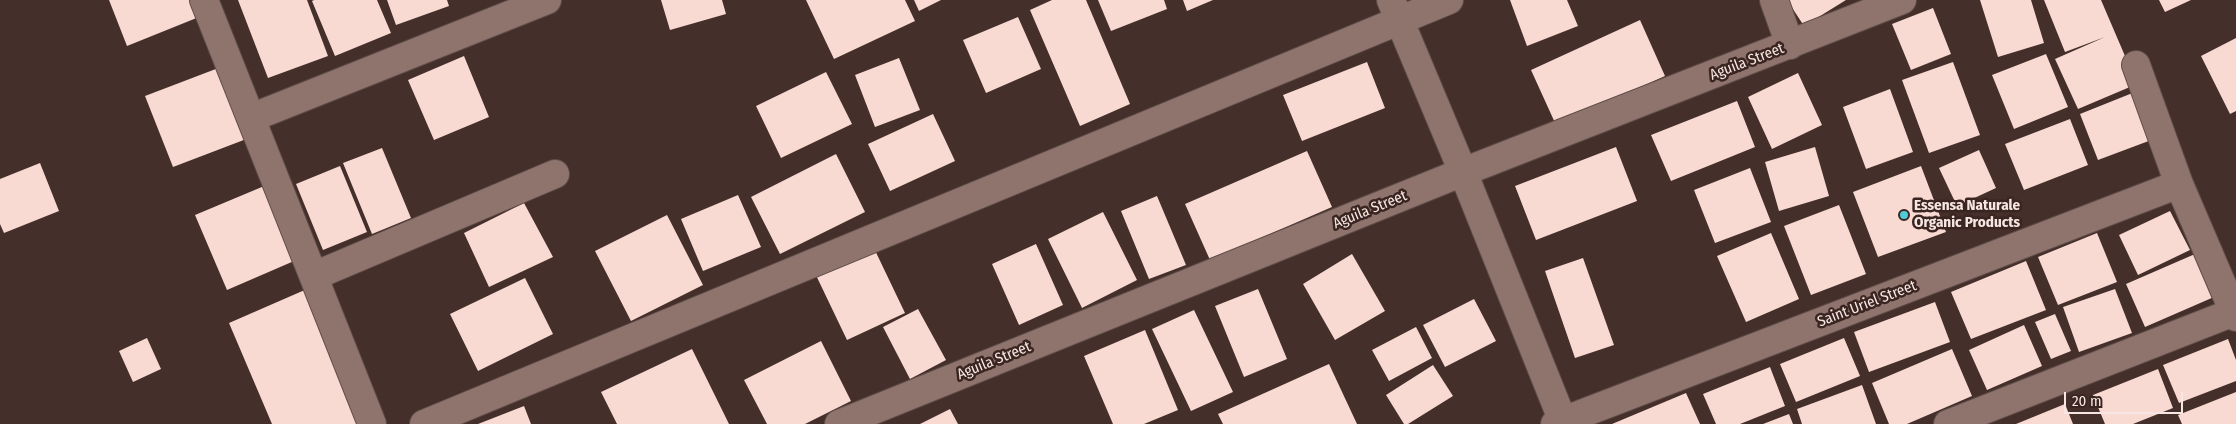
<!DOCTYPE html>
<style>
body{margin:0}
#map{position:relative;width:2236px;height:424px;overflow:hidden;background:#452f2a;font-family:"Fira Sans Condensed",sans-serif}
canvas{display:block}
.scale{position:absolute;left:2064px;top:392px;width:119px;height:22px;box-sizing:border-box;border:2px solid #f6e7e4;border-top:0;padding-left:6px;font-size:15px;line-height:18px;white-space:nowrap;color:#f6e7e4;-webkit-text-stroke:4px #3b2520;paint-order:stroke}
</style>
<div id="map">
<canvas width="2236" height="424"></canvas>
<div class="scale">20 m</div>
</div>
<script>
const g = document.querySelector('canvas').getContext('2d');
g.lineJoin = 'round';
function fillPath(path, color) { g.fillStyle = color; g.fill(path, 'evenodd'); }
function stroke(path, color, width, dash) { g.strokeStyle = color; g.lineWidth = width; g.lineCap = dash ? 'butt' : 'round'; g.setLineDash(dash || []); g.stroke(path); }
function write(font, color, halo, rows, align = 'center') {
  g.font = font + ' "Fira Sans Condensed",sans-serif'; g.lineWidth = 5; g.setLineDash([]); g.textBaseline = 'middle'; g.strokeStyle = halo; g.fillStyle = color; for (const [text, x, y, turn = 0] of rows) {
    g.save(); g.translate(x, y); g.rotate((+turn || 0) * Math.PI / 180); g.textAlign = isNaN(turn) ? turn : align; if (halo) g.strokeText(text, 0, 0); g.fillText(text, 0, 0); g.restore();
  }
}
const building = new Path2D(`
 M 109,0 L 193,0 L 199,17 L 127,46 Z
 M 238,0 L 307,0 L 328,56 L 268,78 Z
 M 314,0 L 377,0 L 391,33 L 335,56 L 312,1 Z
 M 387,0 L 447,0 L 449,6 L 396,25 Z
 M 661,0 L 722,0 L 726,14 L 670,30 Z
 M 806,0 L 905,0 L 915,21 L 834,59 Z
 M 914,0 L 941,0 L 919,11 Z
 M 1052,0 L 1086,0 L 1130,104 L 1080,126 L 1030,10 Z
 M 1098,0 L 1164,0 L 1167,9 L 1111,31 Z
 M 1183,0 L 1213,0 L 1187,11 Z
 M 1510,0 L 1567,0 L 1578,26 L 1527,46 Z
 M 1787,0 L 1846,0 L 1804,26 Z
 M 1980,0 L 2031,0 L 2044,43 L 1998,57 Z
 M 2044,0 L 2101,0 L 2137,84 L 2078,109 L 2055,59 L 2105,37 L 2065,52 Z
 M 2159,0 L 2191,0 L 2165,12 Z
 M 1933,8 L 1951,54 L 1911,70 L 1892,24 Z
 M 1018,17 L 1041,69 L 986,93 L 963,40 Z
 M 1640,20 L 1665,76 L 1556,125 L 1531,70 Z
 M 2236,38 L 2236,111 L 2230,114 L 2201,56 Z
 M 2046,54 L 2068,107 L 2014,129 L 1992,75 Z
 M 464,56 L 489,117 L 434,140 L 408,80 Z
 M 899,58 L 920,110 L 875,127 L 855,75 Z
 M 1367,62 L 1385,108 L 1302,141 L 1283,95 Z
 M 1953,62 L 1980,135 L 1929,153 L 1902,80 Z
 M 221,67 L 249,138 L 173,167 L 145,96 Z
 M 826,72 L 852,124 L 781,158 L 756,106 Z
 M 1798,73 L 1822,125 L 1772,149 L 1748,97 Z
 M 1890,89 L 1913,152 L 1866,169 L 1843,107 Z
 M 2135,92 L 2154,139 L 2098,160 L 2080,114 Z
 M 1737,101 L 1755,147 L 1671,181 L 1651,135 Z
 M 933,114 L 955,161 L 890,191 L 868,144 Z
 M 2070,119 L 2088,165 L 2024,190 L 2005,144 Z
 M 1616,147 L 1637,201 L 1536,240 L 1515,186 Z
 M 1815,147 L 1829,196 L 1779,211 L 1765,162 Z
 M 382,148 L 411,218 L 372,234 L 343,163 Z
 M 1979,150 L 1996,188 L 1957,206 L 1939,168 Z
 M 1307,151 L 1332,207 L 1210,260 L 1185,204 Z
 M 836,154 L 865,212 L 780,254 L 751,197 Z
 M 40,163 L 59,211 L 4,233 L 0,224 L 0,179 Z
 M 340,166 L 367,232 L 323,250 L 296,184 Z
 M 1921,166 L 1946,232 L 1878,257 L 1853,192 Z
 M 1750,168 L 1771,222 L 1715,243 L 1694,190 Z
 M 269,184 L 301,258 L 227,290 L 195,215 Z
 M 738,195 L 761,247 L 703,271 L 681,219 Z
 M 1157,196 L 1186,265 L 1149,279 L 1121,211 Z
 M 524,203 L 553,257 L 489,287 L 464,233 Z
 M 1839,205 L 1866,274 L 1811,295 L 1784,226 Z
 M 2170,211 L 2190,250 L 2138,275 L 2119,235 Z
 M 1103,212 L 1137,280 L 1082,308 L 1048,239 Z
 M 667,215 L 703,285 L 631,321 L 595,251 Z
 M 1771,233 L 1799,299 L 1746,322 L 1717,256 Z
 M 2097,233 L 2117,282 L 2058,305 L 2038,257 Z
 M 871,242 L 905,313 L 847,340 L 813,269 Z
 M 1036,244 L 1063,305 L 1019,325 L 992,264 Z
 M 1352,254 L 1385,311 L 1335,340 L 1303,284 Z
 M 2195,254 L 2214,297 L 2145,327 L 2126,284 Z
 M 1583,258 L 1614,345 L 1575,358 L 1545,271 Z
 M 2026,261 L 2046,310 L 1971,339 L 1951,292 Z
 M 525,278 L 553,334 L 478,371 L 450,314 Z
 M 307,289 L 365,424 L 272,424 L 229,323 Z
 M 1258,289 L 1287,359 L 1244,377 L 1215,306 Z
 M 2115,289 L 2132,333 L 2079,352 L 2063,307 Z
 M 1474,299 L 1496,341 L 1445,367 L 1423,325 Z
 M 1935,302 L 1950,342 L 1869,372 L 1854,332 Z
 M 918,309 L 946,360 L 910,379 L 883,327 Z
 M 1194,310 L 1233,392 L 1191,411 L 1152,329 Z
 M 2055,314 L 2071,351 L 2051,359 L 2035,322 Z
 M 2024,325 L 2042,366 L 1987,390 L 1969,350 Z
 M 1416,327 L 1432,358 L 1389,381 L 1372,350 Z
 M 1145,330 L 1178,410 L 1144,424 L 1113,424 L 1084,356 Z
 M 147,338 L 161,369 L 133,382 L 119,351 Z
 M 1844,338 L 1860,376 L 1796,402 L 1780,364 Z
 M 2228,339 L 2236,360 L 2236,381 L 2179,403 L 2163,365 Z
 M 821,341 L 851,401 L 805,424 L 767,424 L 744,380 Z
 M 692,349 L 729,424 L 617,424 L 601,392 Z
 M 1952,349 L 1972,396 L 1907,424 L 1889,424 L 1872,383 Z
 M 1329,364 L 1357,424 L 1223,424 L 1218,414 Z
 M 1433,365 L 1453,396 L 1408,424 L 1404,424 L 1386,395 Z
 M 1770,367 L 1785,406 L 1740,424 L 1716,424 L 1703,394 Z
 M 2158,369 L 2173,408 L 2133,424 L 2105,424 L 2093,395 Z
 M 1862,385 L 1876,424 L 1802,424 L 1797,409 Z
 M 2236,392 L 2236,424 L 2182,424 L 2178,415 Z
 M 1686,393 L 1700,424 L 1612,424 Z
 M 2065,404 L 2073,424 L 2016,424 Z
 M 524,406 L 531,424 L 478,424 Z
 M 950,409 L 958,424 L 920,424 Z
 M 1789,414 L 1793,424 L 1763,424 Z`);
const minor = new Path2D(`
 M 204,0 L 372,424
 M 1391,0 L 1463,172 L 1564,424
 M 1774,0 L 1790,45
 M 2136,65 L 2179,184 L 2236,317
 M 251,118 L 547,0
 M 314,276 L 555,174
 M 424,424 L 1449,0
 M 839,424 L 1463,172 L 1902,0
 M 1555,424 L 2179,184
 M 1948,424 L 2234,312`);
const markers = [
 [1904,215,5,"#52cbd9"]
];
const streetNames = [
 ["Aguila Street",1747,62,-21],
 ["Aguila Street",1370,210,-22],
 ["Saint Uriel Street",1867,304,-21],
 ["Aguila Street",994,361,-22]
];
const poiNames = [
 ["Essensa Naturale",1914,206],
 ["Organic Products",1914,223]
];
fillPath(building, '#f8dad3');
stroke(minor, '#604d49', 30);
stroke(minor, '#8f746e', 28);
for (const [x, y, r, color] of markers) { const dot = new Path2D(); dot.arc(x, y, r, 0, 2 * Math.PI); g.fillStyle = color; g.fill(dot); stroke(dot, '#3b2520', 2); }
write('15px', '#f6e7e4', '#3b2520', streetNames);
write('bold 15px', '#f6e7e4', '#3b2520', poiNames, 'left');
</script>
